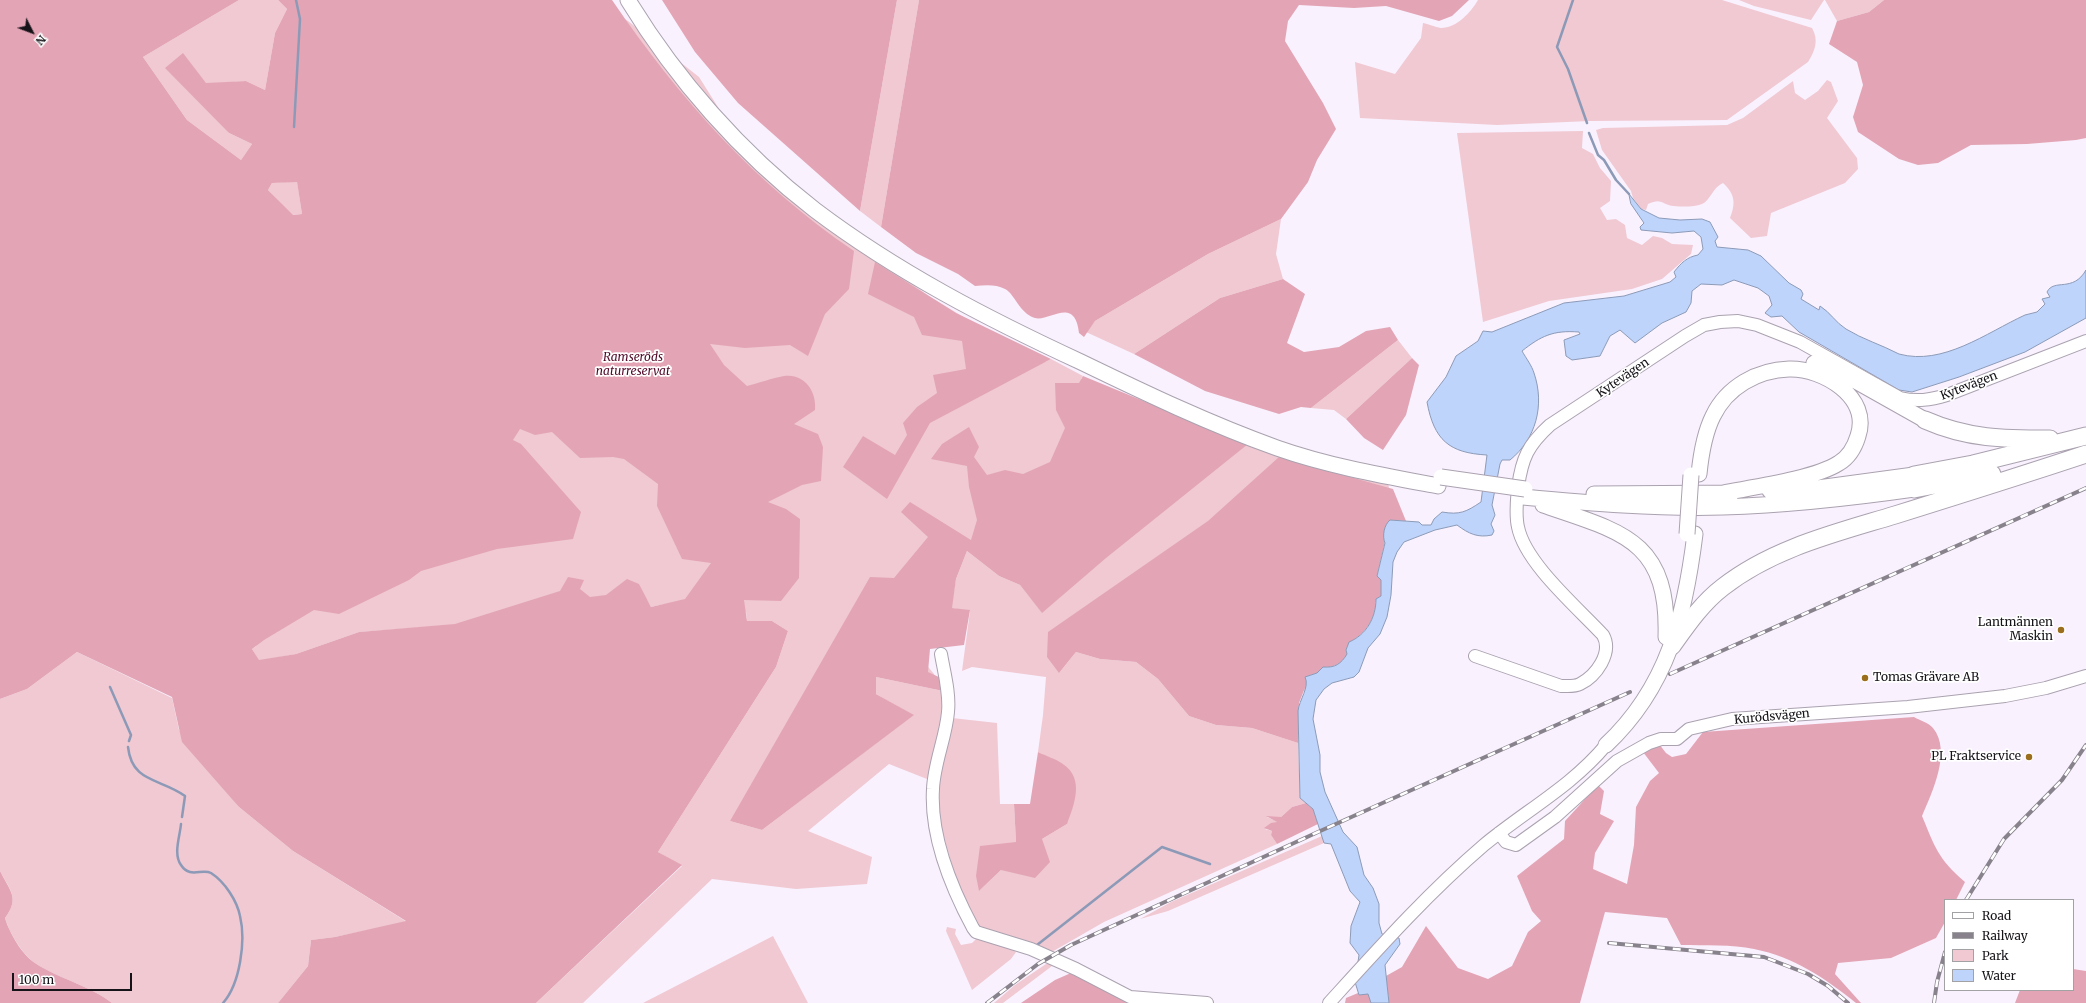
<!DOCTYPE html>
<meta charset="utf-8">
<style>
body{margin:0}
#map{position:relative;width:2086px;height:1003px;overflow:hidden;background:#f9f1fe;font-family:Merriweather,serif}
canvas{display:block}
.legend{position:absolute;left:1944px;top:899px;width:130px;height:92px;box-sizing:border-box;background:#fff;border:1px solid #a2a1a3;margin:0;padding:5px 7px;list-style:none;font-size:12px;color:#161318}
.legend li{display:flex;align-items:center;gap:8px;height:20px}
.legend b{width:20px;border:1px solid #a2a1a3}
.north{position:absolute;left:12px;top:12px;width:40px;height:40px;-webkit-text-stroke:3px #fff;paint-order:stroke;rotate:132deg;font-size:11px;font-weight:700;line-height:16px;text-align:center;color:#161318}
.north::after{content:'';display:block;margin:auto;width:14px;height:18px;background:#161318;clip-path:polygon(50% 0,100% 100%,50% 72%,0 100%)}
.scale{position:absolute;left:12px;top:973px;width:120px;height:18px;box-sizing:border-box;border:2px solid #161318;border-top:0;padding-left:5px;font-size:12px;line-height:14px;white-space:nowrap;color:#161318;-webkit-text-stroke:3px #fff;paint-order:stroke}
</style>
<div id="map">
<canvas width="2086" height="1003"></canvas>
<ul class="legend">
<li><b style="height:5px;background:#fff"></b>Road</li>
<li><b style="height:5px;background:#87828b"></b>Railway</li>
<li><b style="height:11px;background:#f0c9d2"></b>Park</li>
<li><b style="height:11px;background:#bed4fb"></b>Water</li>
</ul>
<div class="north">N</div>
<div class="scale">100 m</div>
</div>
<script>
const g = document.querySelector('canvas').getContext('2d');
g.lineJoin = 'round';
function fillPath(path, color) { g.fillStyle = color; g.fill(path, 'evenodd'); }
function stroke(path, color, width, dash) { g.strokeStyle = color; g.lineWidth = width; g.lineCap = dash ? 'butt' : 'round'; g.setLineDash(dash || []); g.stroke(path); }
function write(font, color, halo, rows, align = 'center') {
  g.font = font + ' Merriweather,serif'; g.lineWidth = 3.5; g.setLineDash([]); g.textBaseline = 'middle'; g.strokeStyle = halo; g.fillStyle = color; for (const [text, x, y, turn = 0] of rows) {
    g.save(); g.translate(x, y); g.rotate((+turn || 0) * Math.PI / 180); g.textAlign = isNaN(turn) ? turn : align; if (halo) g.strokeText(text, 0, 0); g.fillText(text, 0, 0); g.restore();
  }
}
const green = new Path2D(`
 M 239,0 L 278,0 L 287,9 L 275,33 L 265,90 L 246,81 L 206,84 L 183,54 L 229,133 L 252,144 L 241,160 L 187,120 L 143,57 Z
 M 588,0 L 628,21 L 699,77 L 733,131 L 835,230 L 929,296 L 991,334 L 1045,362 L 1051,359 L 1083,376 L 1081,379 L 1149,408 L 1388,480 L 1393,523 L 1307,691 L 1168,669 L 1085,636 L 1059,673 L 1076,652 L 1100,659 L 1136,662 L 1158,679 L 1189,716 L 1216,725 L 1252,728 L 1298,743 L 1300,798 L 1306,803 L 1292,807 L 1281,817 L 1267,817 L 1278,822 L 1265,829 L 1272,831 L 1271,835 L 1277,844 L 1104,922 L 1050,953 L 977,928 L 954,872 L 936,810 L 942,751 L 952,718 L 997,723 L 1000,804 L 1014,804 L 1016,842 L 979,891 L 1001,870 L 1042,839 L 1067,824 L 1064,765 L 1038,752 L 1043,715 L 1046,677 L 972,667 L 962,671 L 970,611 L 951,608 L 956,579 L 967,551 L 999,576 L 1020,585 L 1042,612 L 1060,597 L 969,542 L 920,657 L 934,674 L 940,687 L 870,671 L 730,821 L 762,830 L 913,715 L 876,694 L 876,677 L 943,691 C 942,700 946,706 945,714 L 927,779 L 889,764 L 808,831 L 872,857 L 867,884 L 796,889 L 712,879 L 583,1003 L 536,1003 L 682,866 L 658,852 L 776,667 L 788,631 L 772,621 L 747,621 L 746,612 L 665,604 L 651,607 L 647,600 L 626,601 L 550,595 L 455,625 L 359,632 L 296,654 L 259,661 L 252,649 L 256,646 L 376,274 Z
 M 897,0 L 919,0 L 881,227 L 860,211 Z
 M 1478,0 L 1722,0 L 1812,28 C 1819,40 1815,51 1808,62 L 1727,120 L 1590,121 L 1497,125 L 1360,118 L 1355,62 L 1395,74 L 1421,38 L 1423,23 C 1428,24 1435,27 1441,28 C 1457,28 1471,12 1478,0 Z
 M 1739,0 L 1824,0 L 1811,20 L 1754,6 Z
 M 1825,0 L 1884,0 L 1869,12 L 1837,21 Z
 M 1827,80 L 1831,82 L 1838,101 L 1827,118 L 1857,158 L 1858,169 L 1845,183 L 1771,213 L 1767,236 L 1751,238 L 1730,218 C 1736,203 1735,194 1723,183 C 1713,187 1710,201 1702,204 C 1694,207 1683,207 1674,206 C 1662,205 1662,197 1648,204 L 1646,210 L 1641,209 L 1633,198 L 1631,191 L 1602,150 L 1596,130 L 1603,128 L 1727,125 L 1743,118 L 1793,81 L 1795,93 L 1805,100 L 1818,91 Z
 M 1583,131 L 1582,148 L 1593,154 L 1600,168 L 1611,181 L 1610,201 L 1600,208 L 1607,220 L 1616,219 L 1625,225 L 1627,238 L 1642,245 L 1653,236 L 1662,238 L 1672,244 L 1693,245 L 1691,254 L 1662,279 L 1632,289 L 1549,301 L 1483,322 L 1457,133 Z
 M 297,181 L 302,214 L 292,215 L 268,190 L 272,183 Z
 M 1281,219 L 1276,254 L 1283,279 L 1220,298 L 1134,354 L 1086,332 L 1095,321 L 1208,254 Z
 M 1398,340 L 1412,358 L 1346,419 L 1334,410 L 1311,408 Z
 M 77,652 L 172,698 L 179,730 L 239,807 L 293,851 L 407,922 L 335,937 L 311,940 L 308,966 L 278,1003 L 112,1003 C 89,985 59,979 35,963 C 22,954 9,932 5,918 C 20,898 10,890 0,871 L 0,699 L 27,689 Z
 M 1322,836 L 1324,843 L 1168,911 L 1140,919 L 1171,902 Z
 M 947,927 L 956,929 L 955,934 L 961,945 L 972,943 L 978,937 L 1010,948 L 1016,952 L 1011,959 L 972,990 L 946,931 Z
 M 773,936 L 808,1003 L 643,1003 Z
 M 1046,964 L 1051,964 L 1052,966 L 1003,1003 L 994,1003 L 1015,985 Z`);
const forest = new Path2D(`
 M 0,0 L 239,0 L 143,57 L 187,120 L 241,160 L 252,144 L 229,133 L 165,68 L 183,53 L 206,83 L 246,81 L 265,90 L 275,33 L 287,9 L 278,0 L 612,0 C 679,98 755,184 854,251 L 849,289 L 825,314 L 808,356 L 790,345 L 745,348 L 710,344 L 724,365 L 747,386 C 759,383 772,378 784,376 C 804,373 817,391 815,410 L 794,424 L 818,434 L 823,447 L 821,481 L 802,485 L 768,502 L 786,509 L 800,519 L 799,578 L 781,601 L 744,600 L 747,621 L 772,621 L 788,631 L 776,667 L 658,852 L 682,865 L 536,1003 L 278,1003 L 308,966 L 311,940 L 335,937 L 406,921 L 293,851 L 239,807 L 182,742 L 172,697 L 77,652 L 27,689 L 0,699 ZM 297,182 L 302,214 L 293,215 L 268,190 L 272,183 ZM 520,429 L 535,435 L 552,432 L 580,458 L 613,457 L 624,459 L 658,484 L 657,506 L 682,559 L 711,563 L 685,599 L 651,607 L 639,584 L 627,579 L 606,595 L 590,597 L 580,589 L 584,580 L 568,577 L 560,591 L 455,624 L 359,632 L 296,654 L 259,660 L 252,649 L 264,640 L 314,610 L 339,614 L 409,580 L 421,571 L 497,549 L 573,539 L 581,512 L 521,444 L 513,440 Z
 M 662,0 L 897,0 L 860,211 L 738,103 L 695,52 Z
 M 919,0 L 1469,0 L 1452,16 L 1439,21 L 1386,6 L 1354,8 L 1299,5 L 1288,21 L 1285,41 L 1323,103 L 1336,129 L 1317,160 L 1308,182 L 1281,219 L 1208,254 L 1095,321 L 1084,337 L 1079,333 C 1075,295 1049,322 1035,318 C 1019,313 1015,294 1005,289 C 996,284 985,285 975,286 L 958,274 L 916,253 L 881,227 Z
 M 1884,0 L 2086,0 L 2086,138 L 2076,140 L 2027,144 L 1971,145 L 1938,163 L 1918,165 L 1899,159 L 1858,132 L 1853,117 L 1863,85 L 1857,62 L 1829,44 L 1837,21 L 1869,12 Z
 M 875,262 L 956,313 L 1051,359 L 930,423 L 887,499 L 843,467 L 863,436 L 895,455 L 907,435 L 903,423 L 917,407 L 937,393 L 933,375 L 966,369 L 962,341 L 922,335 L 914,317 L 868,294 Z
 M 1283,279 L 1305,294 L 1287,343 L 1304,352 L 1339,347 L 1366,331 L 1390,327 L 1398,340 L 1311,408 L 1301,407 L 1279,414 L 1205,391 L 1134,354 L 1220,298 Z
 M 1412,358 L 1419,365 L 1406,415 L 1383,450 L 1364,438 L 1346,419 Z
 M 1083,376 L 1248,444 L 1106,558 L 1042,613 L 1020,585 L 999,576 L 967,551 L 956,579 L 952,608 L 970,610 L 964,645 L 930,649 L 928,672 L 941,678 L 943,691 L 876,677 L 876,694 L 914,715 L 762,830 L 730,821 L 870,577 L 894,578 L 928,537 L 901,512 L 910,502 L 971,540 L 977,520 L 969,487 L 967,466 L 931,459 L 942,444 L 969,427 L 979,447 L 974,457 L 987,475 L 1005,470 L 1023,474 L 1050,462 L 1065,428 L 1056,410 L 1055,383 L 1079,383 Z
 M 1279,457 L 1393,489 L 1406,521 L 1390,520 L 1377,576 L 1381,580 L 1381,596 L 1376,600 C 1376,614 1370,627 1359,636 C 1354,640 1349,643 1346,650 L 1348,654 C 1341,664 1335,668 1323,667 L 1317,673 L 1310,675 L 1299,703 L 1298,743 L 1252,728 L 1216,725 L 1189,716 L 1158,679 L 1136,662 L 1100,659 L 1076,652 L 1059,673 L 1047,657 L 1048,632 L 1208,521 Z
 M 1914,717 C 1919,720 1929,723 1933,728 C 1952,751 1932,793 1922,816 C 1935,847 1938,859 1965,882 L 1956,900 L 1945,900 L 1945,922 L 1936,938 L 1891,958 L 1838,963 L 1835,974 L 1861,1003 L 1856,1003 C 1825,978 1794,957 1754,949 C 1732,944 1704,946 1681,945 L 1667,918 L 1605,912 L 1580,1003 L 1389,1003 L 1386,976 L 1402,967 L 1426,926 L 1458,968 L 1488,979 L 1512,966 L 1528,932 L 1541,921 L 1532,911 L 1517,876 L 1564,839 L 1565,821 L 1598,785 L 1604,791 L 1600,814 L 1614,821 L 1595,853 L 1593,869 L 1627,884 L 1634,845 L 1636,807 L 1650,781 L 1659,773 L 1643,752 L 1659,744 L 1666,753 L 1672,757 L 1686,754 L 1703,732 Z
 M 1038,752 C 1046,756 1056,759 1063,764 C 1085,779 1074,805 1067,824 L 1042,839 L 1050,862 L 1035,878 L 1001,870 L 979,891 L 976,876 L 980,846 L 1016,842 L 1014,804 L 1030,804 Z
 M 1306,803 L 1313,809 L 1318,824 L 1277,844 L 1271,835 L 1272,831 L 1264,828 L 1271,823 L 1277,822 L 1266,816 L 1281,817 L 1292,807 Z
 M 0,871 C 10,891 20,898 5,918 C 9,932 22,955 35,963 C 59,979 89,985 112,1003 L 0,1003 Z
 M 2073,969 L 2086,971 L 2086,1003 L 2015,1003 L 2020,990 L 2073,990 Z
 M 1071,973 C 1096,986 1118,1001 1146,1003 L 1021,1003 L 1055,980 Z
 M 1358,993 L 1359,995 L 1368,993 L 1371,1003 L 1345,1003 L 1346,998 Z`);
const water = new Path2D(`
 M 1629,194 L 1641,209 L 1659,218 L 1680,220 L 1702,219 L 1710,222 L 1718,237 L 1715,241 L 1717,247 L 1748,250 L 1761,256 L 1789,283 L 1801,290 L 1803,294 L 1801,299 L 1819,310 L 1820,306 C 1830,312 1836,323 1846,329 C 1862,339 1882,345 1899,354 C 1943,366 1986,333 2025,315 L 2037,312 L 2045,304 L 2042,299 L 2050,297 L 2047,292 C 2054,278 2073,293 2086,270 L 2086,318 L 2025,352 L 1959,377 L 1912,392 L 1899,390 L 1799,332 L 1782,316 L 1771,317 L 1765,313 L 1772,305 L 1769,296 L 1758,288 L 1734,280 L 1722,285 L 1701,284 L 1692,291 L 1691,303 L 1686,312 L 1662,323 L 1635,343 L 1620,330 L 1610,336 L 1600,356 L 1572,360 L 1566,356 L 1564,340 L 1580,334 L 1579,332 C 1553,330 1541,336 1522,351 C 1526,358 1532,366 1534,373 C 1545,405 1536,439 1510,460 L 1502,460 L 1500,464 L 1492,505 L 1495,515 L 1491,524 L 1494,531 L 1492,535 C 1478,538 1469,534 1457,525 L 1435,530 L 1404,542 L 1397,552 L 1393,562 L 1391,595 L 1387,617 L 1380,634 L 1368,648 L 1359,672 L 1354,677 L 1332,683 L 1324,689 L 1316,700 L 1313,719 L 1320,755 L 1320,772 L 1325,792 L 1343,832 L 1357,847 L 1364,875 L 1373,888 L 1379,904 L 1379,923 L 1382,934 L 1399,938 L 1400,944 L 1385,965 L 1389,1003 L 1371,1003 L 1368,994 L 1359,995 L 1355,982 L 1359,955 L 1350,943 L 1351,926 L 1360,902 L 1350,891 L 1331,844 L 1324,843 L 1313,809 L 1300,798 L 1298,711 C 1299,700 1310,687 1305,677 L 1317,673 L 1323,667 C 1335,668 1341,664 1347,654 L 1346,650 L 1349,642 C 1366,635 1376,618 1376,599 L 1381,596 L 1381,580 L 1377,576 L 1385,543 C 1382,536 1384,525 1390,520 L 1419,522 L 1422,525 L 1431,525 L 1434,519 L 1442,512 C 1460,515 1466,512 1481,502 L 1487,455 C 1449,453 1434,440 1427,402 L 1446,377 L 1456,356 L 1478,341 L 1483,331 L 1492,332 L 1564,303 L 1624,296 L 1670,282 L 1676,277 L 1674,272 C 1681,263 1687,257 1698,255 L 1703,249 L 1701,237 L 1694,231 L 1672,233 L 1641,230 L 1640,227 L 1644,223 L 1631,204 Z`);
const stream = new Path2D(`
 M 1573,0 L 1557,47 L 1568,69 L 1587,123
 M 294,127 L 300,19 L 296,0
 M 1589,133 L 1598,155 L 1604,160 L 1616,180 L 1629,194
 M 110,687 L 131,735 L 129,741
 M 128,747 C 132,783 160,778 185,796 L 182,817
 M 181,824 C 180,836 173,854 181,865 C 190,879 202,868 211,873 C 225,882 237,901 240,916 C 246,941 240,984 223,1003
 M 1037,945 L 1162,847 L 1210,864`);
const minor = new Path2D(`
 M 941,654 C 944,672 950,693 948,712 C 946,737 934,763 933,789 C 930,837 951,887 973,928 L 976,932 L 1031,949 L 1076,969 L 1130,997 L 1207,1003
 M 1475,656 L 1561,686 C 1568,686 1574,687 1580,684 C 1596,676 1613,653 1603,635 C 1578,608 1525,563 1518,527 C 1515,514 1517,500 1518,487 C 1522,458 1528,445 1550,425 L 1685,336 L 1704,325 L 1720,322 L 1738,321 L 1757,325 L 1800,342 L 1900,398 C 1917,402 1930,400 1947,395 L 2086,341
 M 1499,833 L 1506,842 L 1516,845 L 1555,817 L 1617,761 L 1649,743 L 1661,739 L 1677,739 L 1689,729 L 1732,719 L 1908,707 L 2005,696 L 2046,688 L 2086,676
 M 1329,1003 C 1378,949 1428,893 1484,845 C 1525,811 1572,786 1606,745`);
const major = new Path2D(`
 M 628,0 C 676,79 741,153 815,210 C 897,272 988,319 1081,362 C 1145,393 1210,424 1277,448 C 1328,466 1385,476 1438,486
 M 1814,363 L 1845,375 L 1925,420
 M 1699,474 C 1701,454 1704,434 1713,416 C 1727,387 1757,370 1789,369 C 1823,368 1871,397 1858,436 C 1855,446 1849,457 1839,463 C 1814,479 1754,487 1723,493
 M 1770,491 L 1818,488 L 1914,475
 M 1594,494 L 1732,493
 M 1523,497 C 1589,503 1657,509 1723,507 C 1787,505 1851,498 1914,489
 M 1543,505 C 1622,532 1669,540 1666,637
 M 1606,745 C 1668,687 1685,615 1695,534`);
const highway = new Path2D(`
 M 1925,420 C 1968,439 2004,439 2050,439
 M 1914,475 L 1973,464 L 2086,436
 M 1914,489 L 1992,474
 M 1672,646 C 1687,625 1702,603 1723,587 C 1773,548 1836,533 1895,515 C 1959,495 2023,475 2086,454`);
const rail = new Path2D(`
 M 1670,674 L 2086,488
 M 1966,900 L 2004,839 L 2062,780 L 2086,745
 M 1609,943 L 1764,957 L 1808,974 L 1828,986 L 1848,1003
 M 987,1003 L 1038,964 L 1071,945 L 1318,832 L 1630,692
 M 1934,1003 L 1937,982 L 1945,952`);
const majorBridge = new Path2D(`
 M 1441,477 L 1525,489
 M 1687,534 L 1691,475`);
const markers = [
 [2061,630,4,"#9a6e1c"],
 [1865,678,4,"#9a6e1c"],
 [2029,757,4,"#9a6e1c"]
];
const parkNames = [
 ["Ramseröds",633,358],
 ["naturreservat",633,372]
];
const streetNames = [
 ["Kytevägen",1623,378,-34],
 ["Kytevägen",1969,386,-21],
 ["Kurödsvägen",1772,717,-5]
];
const poiNames = [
 ["Lantmännen",2053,623],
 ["Maskin",2053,637],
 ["Tomas Grävare AB",1873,678,"left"],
 ["PL Fraktservice",2021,757]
];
fillPath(green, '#f0c9d2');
fillPath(forest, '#e3a5b5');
fillPath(water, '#bed4fb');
stroke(water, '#8c9ab7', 1);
stroke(stream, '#8c9ab7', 2.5);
stroke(minor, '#aba2b0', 14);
stroke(major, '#aba2b0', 17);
stroke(highway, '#aba2b0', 19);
stroke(minor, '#fff', 12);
stroke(major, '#fff', 15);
stroke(highway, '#fff', 17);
stroke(rail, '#87828b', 4);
stroke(rail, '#fff', 2.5, [8]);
stroke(majorBridge, '#aba2b0', 17, []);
stroke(majorBridge, '#fff', 15);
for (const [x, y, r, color] of markers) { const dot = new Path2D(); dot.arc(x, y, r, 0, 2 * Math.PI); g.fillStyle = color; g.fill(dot); stroke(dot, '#fff', 1.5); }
write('italic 12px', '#500826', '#fff', parkNames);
write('12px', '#161318', '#fff', streetNames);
write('12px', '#161318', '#fff', poiNames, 'right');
</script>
